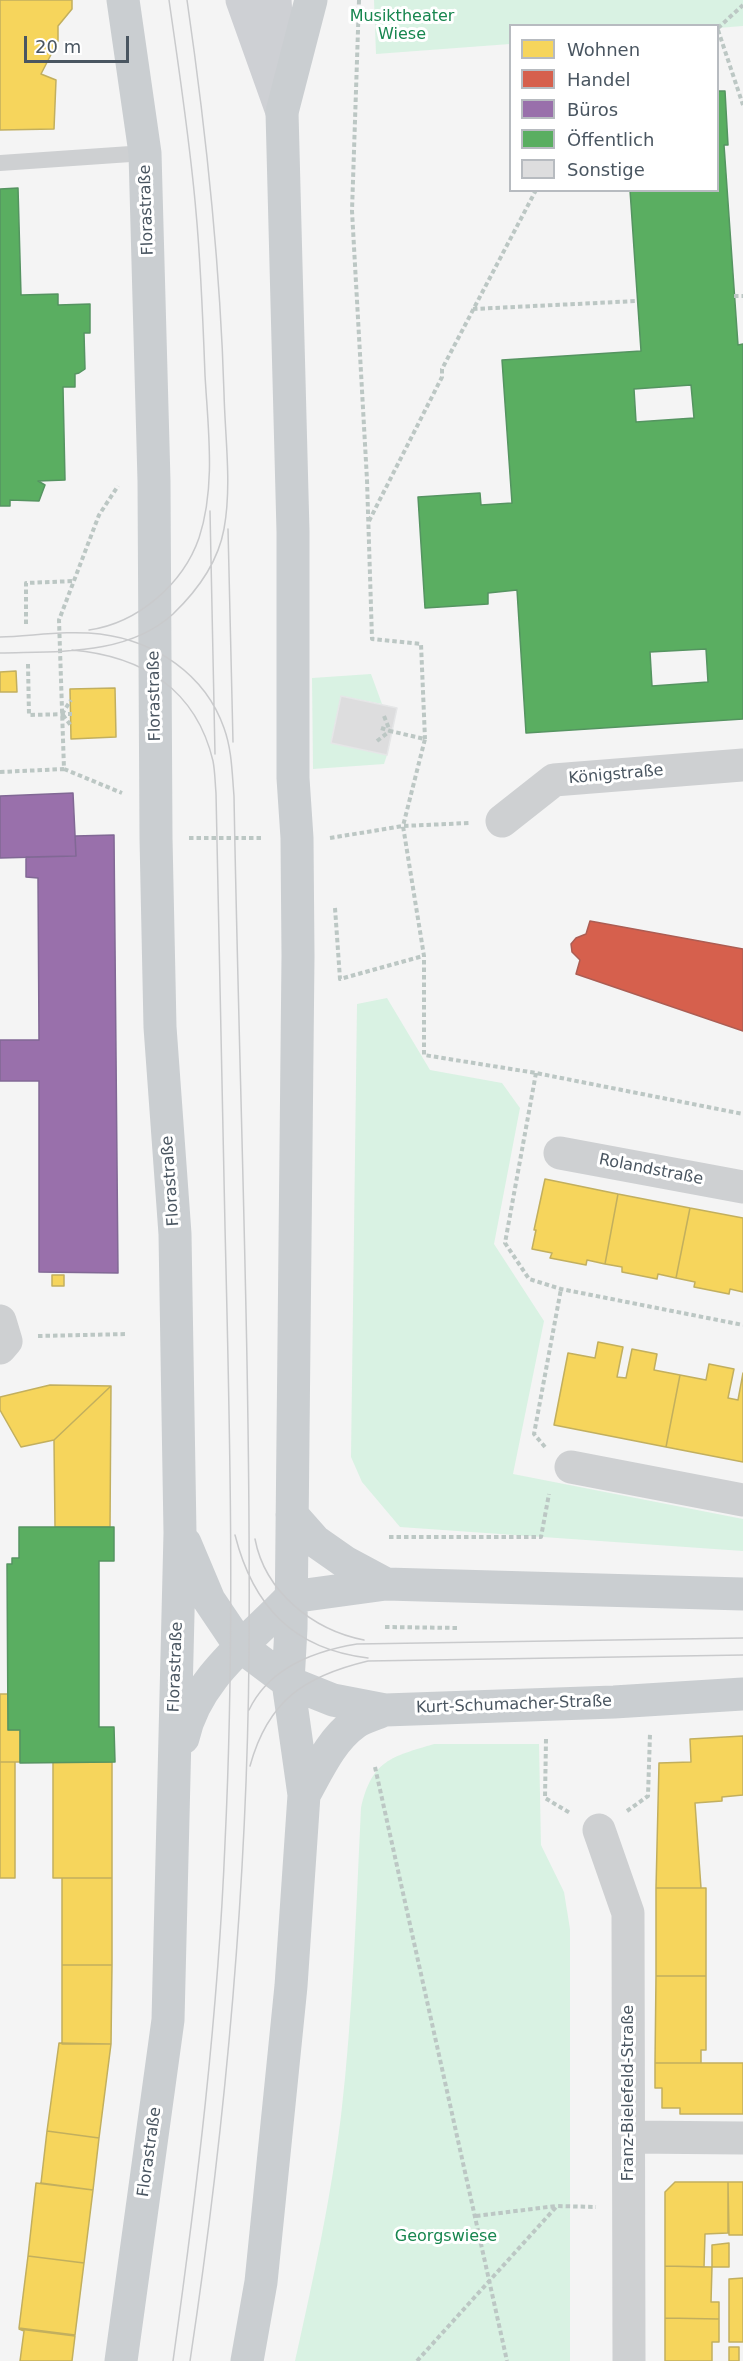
<!DOCTYPE html>
<meta charset="utf-8">
<style>
body{margin:0}
#map{position:relative;width:743px;height:2361px;overflow:hidden;background:#f4f4f4;font-family:"DejaVu Sans",sans-serif}
canvas{display:block}
.legend{position:absolute;left:509px;top:24px;width:210px;height:168px;box-sizing:border-box;background:#fff;border:2px solid #b7bbc0;margin:0;padding:8px 10px;list-style:none;font-size:18px;color:#4a5661}
.legend li{display:flex;align-items:center;gap:12px;height:30px}
.legend b{width:30px;border:2px solid #b7bbc0}
.scale{position:absolute;left:24px;top:36px;width:105px;height:27px;box-sizing:border-box;border:3px solid #4a5661;border-top:0;padding-left:8px;font-size:18px;line-height:21px;white-space:nowrap;color:#4a5661;-webkit-text-stroke:4px #fff;paint-order:stroke}
</style>
<div id="map">
<canvas width="743" height="2361"></canvas>
<ul class="legend">
<li><b style="height:16px;background:#f6d55c"></b>Wohnen</li>
<li><b style="height:16px;background:#d6604d"></b>Handel</li>
<li><b style="height:16px;background:#9970ab"></b>Büros</li>
<li><b style="height:16px;background:#5aae61"></b>Öffentlich</li>
<li><b style="height:16px;background:#ddddde"></b>Sonstige</li>
</ul>
<div class="scale">20 m</div>
</div>
<script>
const g = document.querySelector('canvas').getContext('2d');
g.lineJoin = 'round';
function fillPath(path, color) { g.fillStyle = color; g.fill(path, 'evenodd'); }
function stroke(path, color, width, dash) { g.strokeStyle = color; g.lineWidth = width; g.lineCap = dash ? 'butt' : 'round'; g.setLineDash(dash || []); g.stroke(path); }
function write(font, color, halo, rows, align = 'center') {
  g.font = font + ' "DejaVu Sans",sans-serif'; g.lineWidth = 6; g.setLineDash([]); g.textBaseline = 'middle'; g.strokeStyle = halo; g.fillStyle = color; for (const [text, x, y, turn = 0] of rows) {
    g.save(); g.translate(x, y); g.rotate((+turn || 0) * Math.PI / 180); g.textAlign = isNaN(turn) ? turn : align; if (halo) g.strokeText(text, 0, 0); g.fillText(text, 0, 0); g.restore();
  }
}
const green = new Path2D(`
 M 374,0 L 743,0 L 743,26 L 718,28 L 718,26 L 510,26 L 510,44 L 376,54 Z
 M 371,674 L 382,704 L 341,696 L 331,742 L 387,755 L 384,764 L 313,769 L 312,678 Z
 M 387,998 L 430,1070 L 502,1083 L 520,1108 L 494,1244 L 544,1321 L 513,1474 L 743,1519 L 743,1551 L 400,1527 L 362,1482 L 351,1457 L 357,1004 Z
 M 434,1744 L 539,1744 L 541,1845 L 564,1892 L 570,1929 L 570,2361 L 295,2361 C 313,2280 331,2198 341,2116 C 353,2013 356,1910 361,1808 C 372,1760 391,1757 434,1744 Z`);
const homes = new Path2D(`
 M 0,0 L 72,0 L 72,9 L 58,26 L 58,41 L 41,74 L 56,80 L 54,129 L 0,130 Z
 M 16,671 L 17,692 L 0,692 L 0,672 Z
 M 115,688 L 116,737 L 71,739 L 70,689 Z
 M 545,1179 L 618,1194 L 605,1264 L 587,1260 L 586,1265 L 550,1258 L 552,1253 L 532,1249 L 536,1230 L 534,1230 Z
 M 618,1194 L 690,1208 L 676,1278 L 658,1274 L 657,1279 L 622,1272 L 622,1267 L 605,1264 Z
 M 690,1208 L 743,1218 L 743,1292 L 730,1289 L 729,1294 L 694,1287 L 695,1282 L 676,1278 Z
 M 52,1275 L 64,1275 L 64,1286 L 52,1286 Z
 M 598,1342 L 623,1347 L 617,1377 L 626,1378 L 632,1349 L 657,1354 L 654,1370 L 680,1375 L 666,1447 L 554,1425 L 568,1353 L 595,1358 Z
 M 709,1364 L 734,1369 L 728,1398 L 738,1400 L 743,1373 L 743,1462 L 666,1447 L 680,1375 L 706,1380 Z
 M 50,1385 L 111,1386 L 54,1440 L 21,1447 L 0,1410 L 0,1397 Z
 M 111,1386 L 110,1527 L 55,1527 L 54,1440 Z
 M 0,1694 L 8,1694 L 8,1730 L 20,1730 L 20,1762 L 0,1762 Z
 M 743,1736 L 743,1795 L 722,1797 L 722,1801 L 695,1803 L 701,1888 L 656,1888 L 659,1763 L 691,1762 L 690,1739 Z
 M 0,1762 L 15,1762 L 15,1878 L 0,1878 Z
 M 53,1762 L 112,1762 L 112,1878 L 53,1878 Z
 M 62,1878 L 112,1878 L 112,1965 L 62,1965 Z
 M 656,1888 L 706,1888 L 706,1976 L 656,1976 Z
 M 62,1965 L 112,1965 L 111,2044 L 62,2044 Z
 M 656,1976 L 706,1976 L 706,2050 L 701,2050 L 701,2063 L 655,2063 Z
 M 59,2043 L 111,2044 L 99,2138 L 47,2131 Z
 M 655,2063 L 743,2063 L 743,2114 L 680,2114 L 680,2108 L 662,2108 L 662,2088 L 655,2088 Z
 M 47,2131 L 99,2138 L 93,2190 L 41,2183 Z
 M 675,2182 L 728,2182 L 728,2233 L 705,2234 L 704,2267 L 665,2266 L 665,2192 Z
 M 728,2182 L 743,2182 L 743,2235 L 729,2235 Z
 M 36,2183 L 93,2190 L 84,2263 L 28,2256 Z
 M 729,2243 L 729,2267 L 712,2267 L 712,2245 Z
 M 28,2256 L 84,2263 L 75,2335 L 19,2328 Z
 M 665,2266 L 712,2267 L 711,2302 L 719,2302 L 719,2319 L 665,2318 Z
 M 743,2278 L 743,2342 L 729,2342 L 729,2279 Z
 M 665,2318 L 719,2319 L 719,2342 L 712,2342 L 712,2361 L 665,2361 Z
 M 19,2329 L 75,2336 L 72,2361 L 20,2361 L 24,2331 Z
 M 729,2347 L 739,2347 L 739,2361 L 729,2361 Z`);
const shops = new Path2D(`
 M 590,921 L 743,949 L 743,1031 L 576,974 L 580,960 L 572,952 L 571,944 L 576,938 L 586,934 Z`);
const offices = new Path2D(`
 M 73,793 L 76,856 L 0,858 L 0,796 Z
 M 114,835 L 118,1273 L 39,1272 L 39,1081 L 0,1081 L 0,1040 L 39,1040 L 38,878 L 26,877 L 26,857 L 76,856 L 75,836 Z`);
const public = new Path2D(`
 M 718,91 L 725,91 L 728,145 L 724,145 L 738,345 L 743,344 L 743,719 L 526,733 L 517,590 L 488,593 L 488,604 L 425,608 L 418,497 L 480,493 L 481,505 L 512,503 L 502,360 L 641,351 L 630,190 L 718,190 ZM 691,385 L 694,418 L 636,422 L 634,389 ZM 706,649 L 708,682 L 652,686 L 650,652 Z
 M 18,188 L 21,295 L 58,294 L 58,305 L 90,304 L 90,333 L 84,333 L 85,369 L 79,373 L 75,374 L 75,387 L 63,387 L 65,480 L 38,481 L 45,485 L 39,501 L 10,500 L 10,506 L 0,506 L 0,189 Z
 M 19,1527 L 114,1527 L 114,1561 L 99,1561 L 99,1727 L 114,1727 L 115,1762 L 20,1763 L 20,1730 L 8,1730 L 7,1564 L 12,1564 L 12,1558 L 19,1558 Z`);
const building = new Path2D(`
 M 341,696 L 397,708 L 387,755 L 331,743 Z`);
const path = new Path2D(`
 M 359,0 L 352,211 L 367,480 L 372,639 L 421,644 L 425,739
 M 718,28 L 743,5
 M 718,30 L 743,105
 M 734,296 L 743,296
 M 473,309 L 637,301
 M 369,521 L 442,377 L 442,369 L 536,190
 M 26,624 L 26,583 L 74,581
 M 28,664 L 29,715 L 72,714
 M 62,714 L 71,700
 M 63,715 L 72,727
 M 384,716 L 390,731 L 425,739 L 403,826 L 424,956 L 424,1055 L 536,1073 L 743,1114
 M 381,728 L 390,731
 M 377,741 L 390,731
 M 64,769 L 122,793
 M 0,772 L 64,769 L 59,620 L 99,515 L 118,486
 M 189,838 L 263,838
 M 330,838 L 403,826 L 469,823
 M 335,908 L 340,979 L 423,956
 M 536,1073 L 505,1243 L 529,1279 L 561,1289 L 743,1325
 M 38,1336 L 127,1334
 M 545,1447 L 534,1434 L 561,1289
 M 389,1537 L 541,1537 L 549,1494
 M 385,1627 L 460,1628
 M 546,1739 L 545,1798 L 570,1813
 M 375,1767 L 507,2361
 M 627,1811 L 648,1796 L 650,1734
 M 476,2216 L 556,2206
 M 417,2361 L 557,2206 L 596,2207`);
const service = new Path2D(`
 M 0,163 L 145,153`);
const minor = new Path2D(`
 M 502,821 L 554,780 L 743,765
 M 560,1153 L 743,1187
 M 0,1321 L 6,1341 L 0,1348
 M 571,1467 L 743,1500
 M 599,1830 L 628,1913 L 629,2361
 M 630,2137 L 743,2138`);
const secondary = new Path2D(`
 M 242,0 L 282,112
 M 275,0 L 280,77`);
const primary = new Path2D(`
 M 292,1515 L 315,1541 L 345,1562 L 386,1584
 M 185,1543 L 209,1600 L 240,1646 L 288,1682 L 333,1700 L 385,1710 L 614,1702 L 743,1694
 M 291,1597 L 386,1584 L 743,1594
 M 183,1738 C 196,1677 251,1640 291,1597
 M 304,1795 C 318,1770 331,1740 355,1723 C 364,1717 376,1714 385,1710
 M 121,2361 L 168,2020 L 180,1533 L 175,1234 L 160,1027 L 156,838 L 154,481 L 145,153 L 123,0
 M 247,2361 L 261,2282 L 291,1986 L 304,1795 L 288,1682 L 291,1628 L 298,956 L 297,838 L 293,778 L 293,532 L 282,112 L 311,0`);
const tram = new Path2D(`
 M 210,511 L 215,754
 M 228,529 L 233,742
 M 89,630 C 138,623 183,584 199,538 C 216,486 208,429 205,375 C 203,321 201,266 196,212 C 190,141 179,70 169,0
 M 0,637 C 33,636 67,630 100,634 C 155,641 205,674 224,728 C 232,750 232,773 234,796 C 239,1082 251,1368 249,1655 C 247,1891 225,2128 190,2361
 M 72,650 C 142,656 196,689 213,761 C 215,771 215,782 216,793 C 220,937 221,1082 225,1227 C 230,1432 235,1637 225,1843 C 218,2016 197,2189 173,2361
 M 0,653 C 58,651 127,656 173,614 C 197,591 218,562 224,529 C 232,485 225,438 224,393 C 220,261 206,131 187,0
 M 235,1535 C 253,1606 293,1649 368,1658
 M 255,1539 C 265,1592 313,1630 364,1640
 M 249,1710 C 269,1668 314,1651 357,1644 L 743,1638
 M 250,1766 C 268,1700 305,1676 368,1661 L 743,1655`);
const parkNames = [
 ["Musiktheater",402,17],
 ["Wiese",402,35],
 ["Georgswiese",446,2237]
];
const streetNames = [
 ["Florastraße",147,210,-92],
 ["Florastraße",155,696,-91],
 ["Königstraße",616,775,-5],
 ["Rolandstraße",651,1170,11],
 ["Florastraße",171,1181,-94],
 ["Florastraße",176,1667,-88],
 ["Kurt-Schumacher-Straße",514,1705,-2],
 ["Franz-Bielefeld-Straße",629,2093,-90],
 ["Florastraße",150,2152,-82]
];
fillPath(green, '#d9f2e3');
fillPath(homes, '#f6d55c');
stroke(homes, '#c2af5e', 1.5);
fillPath(shops, '#d6604d');
stroke(shops, '#ac5d53', 1.5);
fillPath(offices, '#9970ab');
stroke(offices, '#816895', 1.5);
fillPath(public, '#5aae61');
stroke(public, '#559461', 1.5);
fillPath(building, '#ddddde');
stroke(building, '#e5e6e7', 1.5);
stroke(path, '#bcc7c4', 4, [4.5, 3]);
stroke(service, '#ced0d2', 16);
stroke(minor, '#ced0d2', 33);
stroke(secondary, '#ced0d4', 33);
stroke(primary, '#caced1', 33);
stroke(tram, '#c9cacc', 1.5);
write('16px', '#17864f', '#fff', parkNames);
write('16px', '#4a5661', '#fff', streetNames);
</script>
